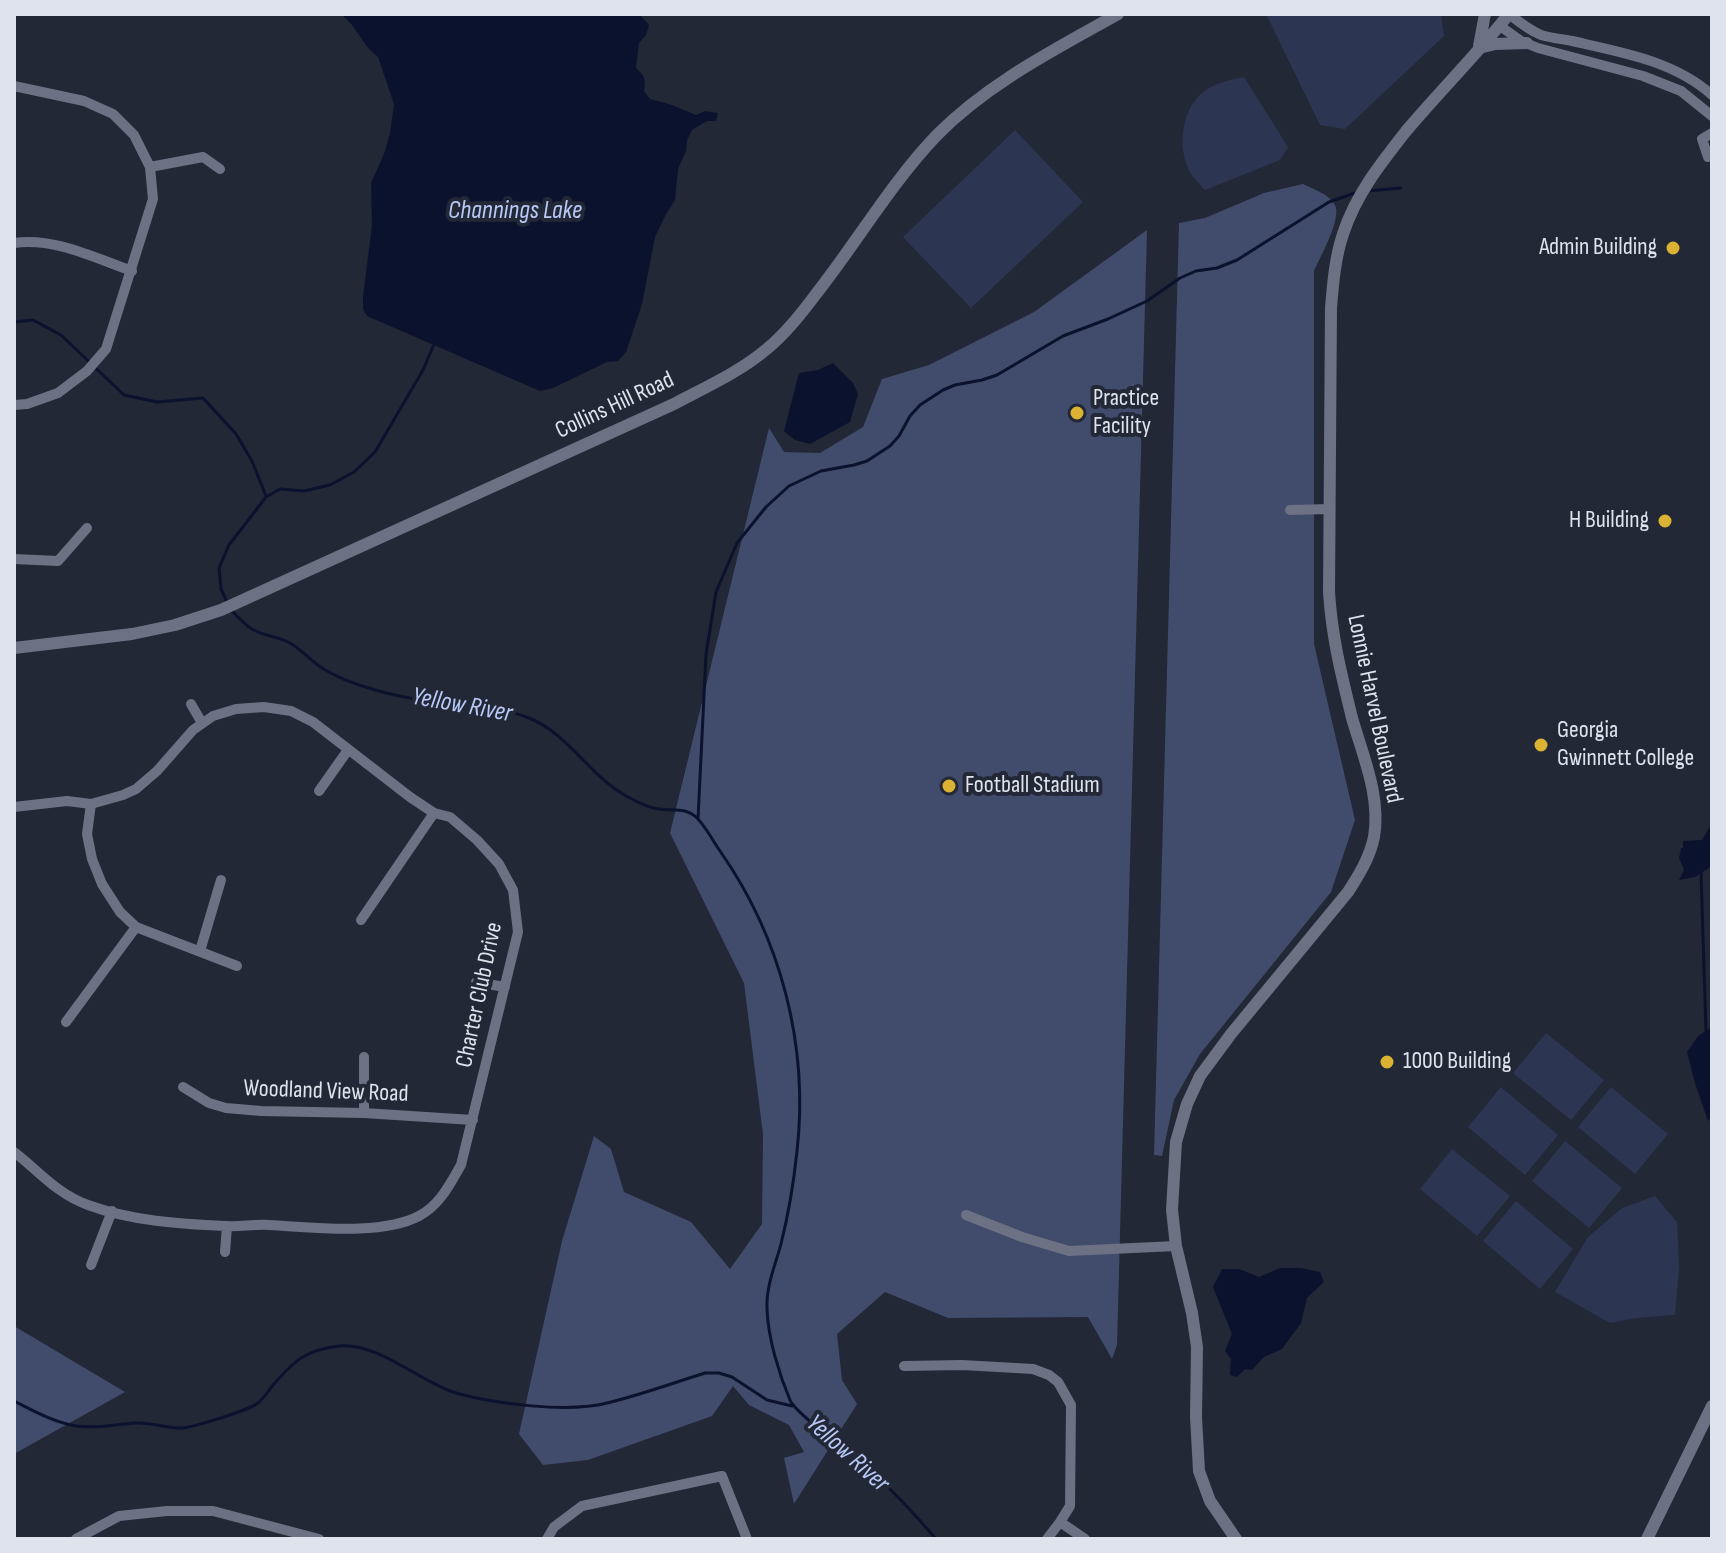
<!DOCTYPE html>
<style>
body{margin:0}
#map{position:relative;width:1726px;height:1553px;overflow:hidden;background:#222836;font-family:"Sofia Sans Condensed",sans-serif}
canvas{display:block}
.frame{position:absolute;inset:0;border:16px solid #dfe3ed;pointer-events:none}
</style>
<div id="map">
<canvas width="1726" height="1553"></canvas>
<div class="frame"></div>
</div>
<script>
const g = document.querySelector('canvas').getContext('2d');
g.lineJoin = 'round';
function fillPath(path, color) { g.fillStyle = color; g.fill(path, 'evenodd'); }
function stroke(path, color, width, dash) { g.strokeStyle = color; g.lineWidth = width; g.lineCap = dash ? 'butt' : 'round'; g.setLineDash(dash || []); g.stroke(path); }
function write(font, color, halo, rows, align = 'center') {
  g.font = font + ' "Sofia Sans Condensed",sans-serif'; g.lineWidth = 8; g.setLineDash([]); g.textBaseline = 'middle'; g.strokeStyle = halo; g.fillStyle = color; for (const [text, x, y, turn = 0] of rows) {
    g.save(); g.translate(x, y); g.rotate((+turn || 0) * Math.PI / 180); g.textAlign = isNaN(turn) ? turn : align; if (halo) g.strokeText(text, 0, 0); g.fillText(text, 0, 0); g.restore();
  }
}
const green = new Path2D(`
 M 1266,14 L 1441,14 L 1444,36 L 1345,129 L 1320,125 Z
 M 1244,77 L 1288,147 L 1280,160 L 1205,190 C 1200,184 1192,177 1189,170 C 1177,146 1182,110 1202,93 C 1214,83 1230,80 1244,77 Z
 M 1015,130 L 1083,202 L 971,308 L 903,237 Z
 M 1546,1033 L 1604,1080 L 1571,1120 L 1513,1073 Z
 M 1501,1087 L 1558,1135 L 1525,1175 L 1468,1127 Z
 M 1611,1087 L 1668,1134 L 1635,1174 L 1578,1127 Z
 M 1565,1141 L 1622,1188 L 1589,1228 L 1532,1181 Z
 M 1452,1149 L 1510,1196 L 1477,1236 L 1420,1189 Z
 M 1655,1196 L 1677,1222 L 1679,1268 L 1675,1315 L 1636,1318 L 1610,1323 L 1555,1292 L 1588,1237 L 1622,1208 Z
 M 1516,1201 L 1573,1249 L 1540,1289 L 1483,1241 Z`);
const forest = new Path2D(`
 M 1303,184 C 1313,189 1329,194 1335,205 C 1342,219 1320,257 1314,271 L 1314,644 L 1355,820 L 1331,892 L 1200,1054 L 1174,1100 L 1162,1156 L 1154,1155 L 1179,223 L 1205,218 L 1264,193 Z
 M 1147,230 L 1117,1345 L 1112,1359 L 1088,1317 L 948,1318 L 885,1292 L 837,1334 L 842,1380 L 857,1404 L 794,1504 L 784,1458 L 804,1452 L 789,1425 L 749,1405 L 733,1386 L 712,1416 L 588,1460 L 543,1465 L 519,1434 L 562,1241 L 594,1136 L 611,1149 L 624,1192 L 691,1222 L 730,1269 L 762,1224 L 763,1134 L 744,983 L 670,833 L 769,428 L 784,452 L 820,453 L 863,427 L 882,379 L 929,365 L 1034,312 Z
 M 14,1326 L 125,1392 L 14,1454 Z`);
const water = new Path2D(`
 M 341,14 L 639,14 L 649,25 L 646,35 L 639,43 L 636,68 C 645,76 646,79 644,91 L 650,99 L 672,105 L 696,115 L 705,111 L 718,113 L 716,121 L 707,121 L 692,130 L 687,140 L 686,151 L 678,169 L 675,200 L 665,216 L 655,237 L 642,304 L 626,352 L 618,361 L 607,362 L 553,388 L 540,391 L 367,316 L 363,309 L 363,297 L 372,225 L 371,183 L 384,154 L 390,133 L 394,104 L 378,57 L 368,48 L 352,25 Z
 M 833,363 L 853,383 L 858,394 L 850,422 L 810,444 L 795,440 L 784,431 L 799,373 L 818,370 Z
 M 1712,823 L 1712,866 L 1695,877 L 1679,880 L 1684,870 L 1679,858 L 1681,848 L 1683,848 L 1683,841 L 1702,840 Z
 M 1712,1027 L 1712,1117 L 1708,1121 L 1695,1083 L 1687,1052 L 1698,1036 Z
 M 1280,1268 L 1301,1268 L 1320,1272 L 1324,1282 L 1307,1298 L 1301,1323 L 1282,1349 L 1264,1357 L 1252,1370 L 1245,1369 L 1237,1377 L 1230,1375 L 1231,1359 L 1225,1351 L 1232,1334 L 1213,1287 L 1222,1269 L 1239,1269 L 1259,1277 Z`);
const stream = new Path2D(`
 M 1367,191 L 1401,188
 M 14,322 L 33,320 L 61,335 L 124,395 L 157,402 L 203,398 L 236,434 L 252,461 L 266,496
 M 228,604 L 221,589 L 219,568 L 229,545 L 266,497 L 280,489 L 304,491 L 330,485 L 354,472 L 375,452 L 423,370 L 435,342
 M 232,611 C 238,617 245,625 252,629 C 263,636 278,636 290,643 C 304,651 313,664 327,671 C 347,683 386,694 410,698 C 452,705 486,701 529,718 C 569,734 590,777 628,797 C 637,802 649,808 659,809 C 673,811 686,807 697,818 C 706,827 713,841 720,851 C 781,938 809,1046 797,1151 C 794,1180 788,1216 781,1244 C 775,1266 766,1286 767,1309 C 768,1338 779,1374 790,1400 C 795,1413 851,1454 866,1466 C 891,1489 914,1513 936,1539
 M 698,819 L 706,654 L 716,592 L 737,543 L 766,507 L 789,486 L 821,471 L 854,465 L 867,461 L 890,446 L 899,436 L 910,416 L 920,405 L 943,390 L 955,385 L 982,380 L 997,375 L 1063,336 L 1108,319 L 1147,301 L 1180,278 L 1196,271 L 1217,268 L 1237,260 L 1329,202 L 1355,193
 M 1701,872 L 1706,1031
 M 14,1401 C 34,1411 53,1422 76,1426 C 96,1429 116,1424 136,1423 C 152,1422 168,1429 184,1428 C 196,1426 250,1410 258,1403 C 264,1398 269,1390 274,1384 C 295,1360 306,1350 339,1346 C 378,1342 420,1382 456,1393 C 495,1404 568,1413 607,1403 C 640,1395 673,1383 705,1373 L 719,1373 L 732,1377 L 767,1400 L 792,1406`);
const minor = new Path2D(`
 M 1509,14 C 1519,22 1529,30 1541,35 C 1551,38 1562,39 1572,41 C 1621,52 1674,61 1712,95
 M 1500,26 L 1521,41 L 1538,48 L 1643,76 L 1681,91 L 1712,116
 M 14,86 L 84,101 L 113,114 L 134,135 L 150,167 L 153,199 L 106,349 L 87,371 L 58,393 L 27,404 L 14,405
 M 1712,133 L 1702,139 L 1708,157 L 1712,156
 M 150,167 L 203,157 L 220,169
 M 14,243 C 54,237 95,258 132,271
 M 1290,510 L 1330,509
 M 14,559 L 58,561 L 87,528
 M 191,704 L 202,723
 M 319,791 L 348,750
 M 91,804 L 87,834 L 92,859 L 102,884 L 120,912 L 136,927 L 237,966
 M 14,807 L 67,801 L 91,804 L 123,795 L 136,789 L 157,771 L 193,730 L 213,716 L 236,709 L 264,707 L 291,711 L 313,722 L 410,797 L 434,813 L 450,817 L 477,840 L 499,864 L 513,890 L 518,932 L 461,1165 C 450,1184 440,1205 419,1216 C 381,1236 312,1227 269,1225 C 254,1224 240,1227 226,1226 C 180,1224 131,1221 88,1205 C 57,1194 39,1171 14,1152
 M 361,920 L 434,813
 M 200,951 L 221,880
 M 476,982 L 505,987
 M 66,1022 L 136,927
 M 183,1087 L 209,1103 L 226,1108 L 261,1111 L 364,1113 L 473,1120
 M 364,1113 L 364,1057
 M 966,1215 L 1022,1237 L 1069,1251 L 1176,1246
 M 225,1252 L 227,1226
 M 91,1265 L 112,1211
 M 904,1366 L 962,1365 L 1033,1369 L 1049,1375 L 1058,1382 L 1071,1405 L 1070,1506 L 1060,1522 L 1047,1539
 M 1060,1522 L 1085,1539
 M 76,1539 L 119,1516 L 167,1511 L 213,1511 L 319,1539
 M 547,1539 L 554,1527 L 582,1506 L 722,1476 L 747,1539`);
const tertiary = new Path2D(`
 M 1479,46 L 1485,14
 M 1479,48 L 1495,44 L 1527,43
 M 14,648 L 132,634 L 175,625 L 221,610 L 674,404 C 706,387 740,372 768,348 C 786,333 802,313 816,294 C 857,242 891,183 937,135 C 988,83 1056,49 1118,14
 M 1236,1539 L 1210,1501 L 1199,1471 L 1196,1417 L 1197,1347 L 1192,1313 L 1176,1246 L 1172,1210 L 1176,1142 L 1187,1104 L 1200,1076 L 1231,1034 L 1348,892 C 1359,875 1370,857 1374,837 C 1381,797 1363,756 1352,718 C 1341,673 1332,638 1329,592 L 1331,308 C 1333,283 1335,258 1343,234 C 1356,194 1381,163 1407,130 C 1440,91 1477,54 1509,14
 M 1647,1539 L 1712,1406`);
const markers = [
 [1673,248,8,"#dcb233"],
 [1077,413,8,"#dcb233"],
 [1665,521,8,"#dcb233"],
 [1541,745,8,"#dcb233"],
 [949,786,8,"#dcb233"],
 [1387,1062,8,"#dcb233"]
];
const poiNames = [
 ["Admin Building",1657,248,"right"],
 ["Practice",1093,399],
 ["Facility",1093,427],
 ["H Building",1649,521,"right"],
 ["Georgia",1557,731],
 ["Gwinnett College",1557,759],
 ["Football Stadium",965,786],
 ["1000 Building",1403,1062]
];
const streetNames = [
 ["Collins Hill Road",615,406,-25],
 ["Lonnie Harvel Boulevard",1374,709,78],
 ["Charter Club Drive",480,995,-78],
 ["Woodland View Road",326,1092,2]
];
const waterNames = [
 ["Channings Lake",515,211],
 ["Yellow River",462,706,10],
 ["Yellow River",847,1454,42]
];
fillPath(green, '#2c3653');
fillPath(forest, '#414c6c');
fillPath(water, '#0b122d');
stroke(stream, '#0b122d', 3);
stroke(minor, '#6c7284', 10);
stroke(tertiary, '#6c7284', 12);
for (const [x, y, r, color] of markers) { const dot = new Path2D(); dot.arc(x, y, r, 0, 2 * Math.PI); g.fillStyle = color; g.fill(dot); stroke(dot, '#222836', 3); }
write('24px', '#dfe3ed', '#222836', poiNames, 'left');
write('24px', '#dfe3ed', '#222836', streetNames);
write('italic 26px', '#b8c9f8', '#222836', waterNames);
</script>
